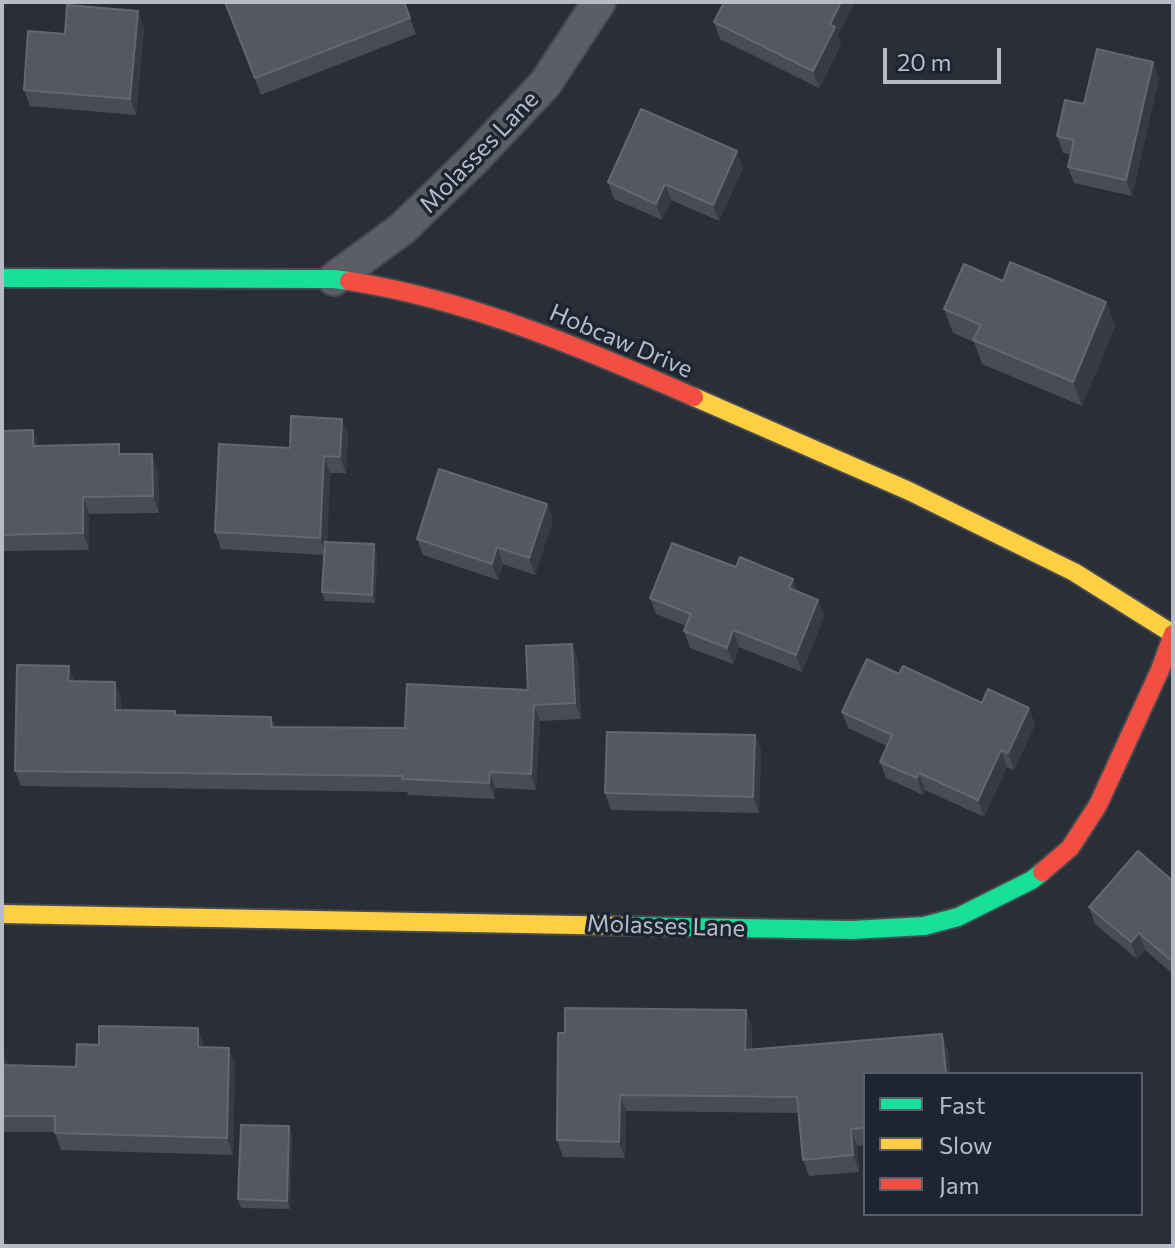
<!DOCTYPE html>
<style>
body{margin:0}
#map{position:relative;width:1175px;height:1248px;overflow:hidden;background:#2a2f37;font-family:Commissioner,sans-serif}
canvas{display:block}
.frame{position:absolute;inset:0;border:4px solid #b5bbc7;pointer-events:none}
.legend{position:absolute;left:863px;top:1072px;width:280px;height:144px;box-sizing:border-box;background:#1e2531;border:2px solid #5a616d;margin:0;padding:10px 14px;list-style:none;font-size:24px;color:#b5bbc7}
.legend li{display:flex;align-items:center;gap:16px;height:40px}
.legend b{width:40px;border:2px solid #5a616d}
.scale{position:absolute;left:883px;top:48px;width:118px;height:36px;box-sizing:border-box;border:4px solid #b5bbc7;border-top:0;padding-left:10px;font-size:24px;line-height:28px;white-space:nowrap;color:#b5bbc7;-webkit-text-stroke:6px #1e2531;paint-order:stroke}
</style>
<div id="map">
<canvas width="1175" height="1248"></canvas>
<div class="frame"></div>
<ul class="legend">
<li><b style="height:10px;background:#16e098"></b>Fast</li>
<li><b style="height:10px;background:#ffcf43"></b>Slow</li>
<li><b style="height:10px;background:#f24e42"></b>Jam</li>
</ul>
<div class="scale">20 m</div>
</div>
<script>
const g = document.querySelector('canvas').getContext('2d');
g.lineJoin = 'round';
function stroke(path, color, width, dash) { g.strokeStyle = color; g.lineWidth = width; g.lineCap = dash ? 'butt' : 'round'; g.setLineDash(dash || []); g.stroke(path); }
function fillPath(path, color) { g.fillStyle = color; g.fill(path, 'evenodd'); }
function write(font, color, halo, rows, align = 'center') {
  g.font = font + ' Commissioner,sans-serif'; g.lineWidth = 7; g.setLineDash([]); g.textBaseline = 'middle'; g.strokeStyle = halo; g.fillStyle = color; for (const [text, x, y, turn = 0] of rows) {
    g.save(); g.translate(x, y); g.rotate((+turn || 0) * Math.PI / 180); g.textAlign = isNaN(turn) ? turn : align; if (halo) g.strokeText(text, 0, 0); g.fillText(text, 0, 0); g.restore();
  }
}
const street = new Path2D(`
 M 334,279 L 403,228 L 473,160 L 545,84 L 599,2`);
const fast = new Path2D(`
 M 2,278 L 334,279 L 349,281
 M 627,926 L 852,930 L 924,926 L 958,917 L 1032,880 L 1042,872`);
const slow = new Path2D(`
 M 694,397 L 909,491 L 1074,572 L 1173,634
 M 2,914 L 627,926`);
const jam = new Path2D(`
 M 349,281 C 470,300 582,348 694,397
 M 1042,872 L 1070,848 L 1098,805 L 1160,670 L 1173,634`);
const wall = new Path2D(`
 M 225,2 L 404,2 L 416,34 L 261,95 Z
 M 138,11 L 144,28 L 136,115 L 30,106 L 24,90 L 65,34 Z
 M 714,22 L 838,36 L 841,44 L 819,88 L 720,39 Z
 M 1159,78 L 1132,196 L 1074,183 L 1068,167 L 1071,154 L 1063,153 L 1057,136 L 1084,104 Z
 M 743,168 L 719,221 L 671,200 L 662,220 L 614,199 L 608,182 Z
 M 1003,281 L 1106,302 L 1115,326 L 1082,406 L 982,364 L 974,342 L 953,333 L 944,309 Z
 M 33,430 L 38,446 L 123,454 L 158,470 L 159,513 L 89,514 L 89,550 L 3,551 L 2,431 Z
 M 348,435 L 346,473 L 330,473 L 327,542 L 377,553 L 375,603 L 325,601 L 322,592 L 324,555 L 221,549 L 215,532 L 290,448 Z
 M 547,504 L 553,520 L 535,575 L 503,564 L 498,580 L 423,555 L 417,539 Z
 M 798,592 L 818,600 L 824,616 L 802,672 L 739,647 L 733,664 L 690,648 L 684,631 L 686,626 L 656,614 L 650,598 Z
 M 578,660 L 581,719 L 540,721 L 536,790 L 495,788 L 495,799 L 408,795 L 407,792 L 21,786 L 15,771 L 74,682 L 121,698 L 121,710 L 175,711 L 176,715 L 271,717 L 275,727 L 405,728 L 528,690 Z
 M 899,674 L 982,703 L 1029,708 L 1035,725 L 1014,770 L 1007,767 L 984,817 L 925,790 L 923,795 L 886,778 L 880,762 L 887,746 L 848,728 L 842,712 Z
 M 755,735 L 761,751 L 759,813 L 611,810 L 605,793 Z
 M 1173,881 L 1173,974 L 1145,950 L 1137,959 L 1095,924 L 1089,907 Z
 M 752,1027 L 752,1049 L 948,1050 L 950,1074 L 865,1074 L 865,1145 L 857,1146 L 859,1172 L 809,1176 L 803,1160 L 799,1113 L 626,1111 L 625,1158 L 563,1157 L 557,1140 L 558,1033 Z
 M 198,1028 L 204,1047 L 235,1064 L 233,1155 L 61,1150 L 55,1132 L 2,1132 L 2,1050 L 8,1065 L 76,1067 L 99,1045 Z
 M 289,1126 L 292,1135 L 290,1209 L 241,1208 L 238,1199 Z`);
const shadedWall = new Path2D(`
 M 841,2 L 855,2 L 838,36 L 841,44 L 819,88 L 813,71 L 830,24 Z
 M 138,11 L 144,28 L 136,115 L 130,99 Z
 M 1153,62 L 1159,78 L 1132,196 L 1126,180 Z
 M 737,151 L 743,168 L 719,221 L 713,205 Z
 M 665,184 L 671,200 L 662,220 L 656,204 Z
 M 1106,302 L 1115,326 L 1082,406 L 1073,382 Z
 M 342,419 L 348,435 L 346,473 L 340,457 Z
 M 33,430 L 39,447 L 33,446 Z
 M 152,454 L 158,470 L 159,513 L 153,496 Z
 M 324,456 L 330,473 L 327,555 L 320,538 Z
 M 83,497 L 89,514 L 89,550 L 83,533 Z
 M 547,504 L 553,520 L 535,575 L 529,558 Z
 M 374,544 L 377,553 L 375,603 L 372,595 Z
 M 497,547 L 503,564 L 498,580 L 492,564 Z
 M 793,579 L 799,595 L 789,588 Z
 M 818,600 L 824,616 L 802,672 L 796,655 Z
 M 733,630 L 739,647 L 733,664 L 727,648 Z
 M 572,644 L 578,660 L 581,719 L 575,703 Z
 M 69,666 L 75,682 L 68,681 Z
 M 115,682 L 121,698 L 120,726 L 115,710 Z
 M 534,705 L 540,721 L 536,790 L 531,774 Z
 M 1029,708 L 1035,725 L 1014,770 L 1008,753 Z
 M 755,735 L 761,751 L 759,813 L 753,797 Z
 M 1001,750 L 1007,767 L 984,817 L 978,800 Z
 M 490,772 L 495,788 L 495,799 L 489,783 Z
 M 919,773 L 925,790 L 923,795 L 917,778 Z
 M 1139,933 L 1145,950 L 1137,959 L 1131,942 Z
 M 746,1010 L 752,1027 L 751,1066 L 745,1050 Z
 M 198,1028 L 204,1045 L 204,1063 L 198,1047 Z
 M 942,1034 L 948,1050 L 950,1074 L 946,1074 Z
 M 229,1048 L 235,1064 L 233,1155 L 227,1138 Z
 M 3,1050 L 9,1066 L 3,1065 Z
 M 620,1095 L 626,1111 L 625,1158 L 619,1142 Z
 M 289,1126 L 292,1135 L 290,1209 L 287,1201 Z
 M 851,1129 L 857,1146 L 859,1172 L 853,1155 Z`);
const building = new Path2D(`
 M 225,2 L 404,2 L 410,18 L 255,78 Z
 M 724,2 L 841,2 L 830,24 L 835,27 L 813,71 L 714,22 Z
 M 67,5 L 138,11 L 130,99 L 24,90 L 28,31 L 65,34 Z
 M 1097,49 L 1153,62 L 1126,180 L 1068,167 L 1074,140 L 1057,136 L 1065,100 L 1084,104 Z
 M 641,109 L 737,151 L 713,205 L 665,184 L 656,204 L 608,182 Z
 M 1010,262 L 1106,302 L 1073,382 L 973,340 L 981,325 L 944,309 L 964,264 L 1003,281 Z
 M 291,416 L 342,419 L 340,457 L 324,456 L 320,538 L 215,532 L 219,444 L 290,448 Z
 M 33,430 L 33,446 L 119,444 L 119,454 L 152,454 L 153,496 L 83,497 L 83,533 L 2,535 L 2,431 Z
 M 439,469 L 547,504 L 529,558 L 497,547 L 492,564 L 417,539 Z
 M 325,542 L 374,544 L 372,595 L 322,592 Z
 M 672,543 L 736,567 L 740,557 L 793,579 L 789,588 L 818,600 L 796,655 L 733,630 L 727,648 L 684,631 L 691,614 L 650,598 Z
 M 572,644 L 575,703 L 534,705 L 531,774 L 490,772 L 489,783 L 402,779 L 403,776 L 15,771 L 17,665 L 69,666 L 68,681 L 115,682 L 115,710 L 175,711 L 175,715 L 271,717 L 271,727 L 405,728 L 407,684 L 528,690 L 526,646 Z
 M 867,659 L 899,674 L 903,666 L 982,703 L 988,689 L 1029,708 L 1008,753 L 1001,750 L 978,800 L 919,773 L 917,778 L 880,762 L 892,735 L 842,712 Z
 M 607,732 L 755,735 L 753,797 L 605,793 Z
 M 1138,851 L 1173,881 L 1173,962 L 1139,933 L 1131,942 L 1089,907 Z
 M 565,1008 L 746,1010 L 745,1050 L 942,1034 L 946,1074 L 865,1074 L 865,1128 L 851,1129 L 853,1155 L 803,1160 L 797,1097 L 620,1095 L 619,1142 L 557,1140 L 558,1033 L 565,1033 Z
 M 99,1026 L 198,1028 L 198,1047 L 229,1048 L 227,1138 L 55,1133 L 55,1116 L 2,1116 L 2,1050 L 3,1065 L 76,1067 L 77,1044 L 99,1045 Z
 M 241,1125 L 289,1126 L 287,1201 L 238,1199 Z`);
const streetNames = [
 ["Molasses Lane",479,152,-46],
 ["Hobcaw Drive",621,341,23],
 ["Molasses Lane",666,926,2]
];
stroke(street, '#464a50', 36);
stroke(fast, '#464a50', 22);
stroke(slow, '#464a50', 22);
stroke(jam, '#464a50', 22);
stroke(street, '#5a5e65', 32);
stroke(fast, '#16e098', 18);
stroke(slow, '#ffcf43', 18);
stroke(jam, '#f24e42', 18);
fillPath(wall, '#484c53');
fillPath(shadedWall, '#373c42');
fillPath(building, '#54585f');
stroke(building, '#636870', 2);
write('24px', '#b5bbc7', '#1e2531', streetNames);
</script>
